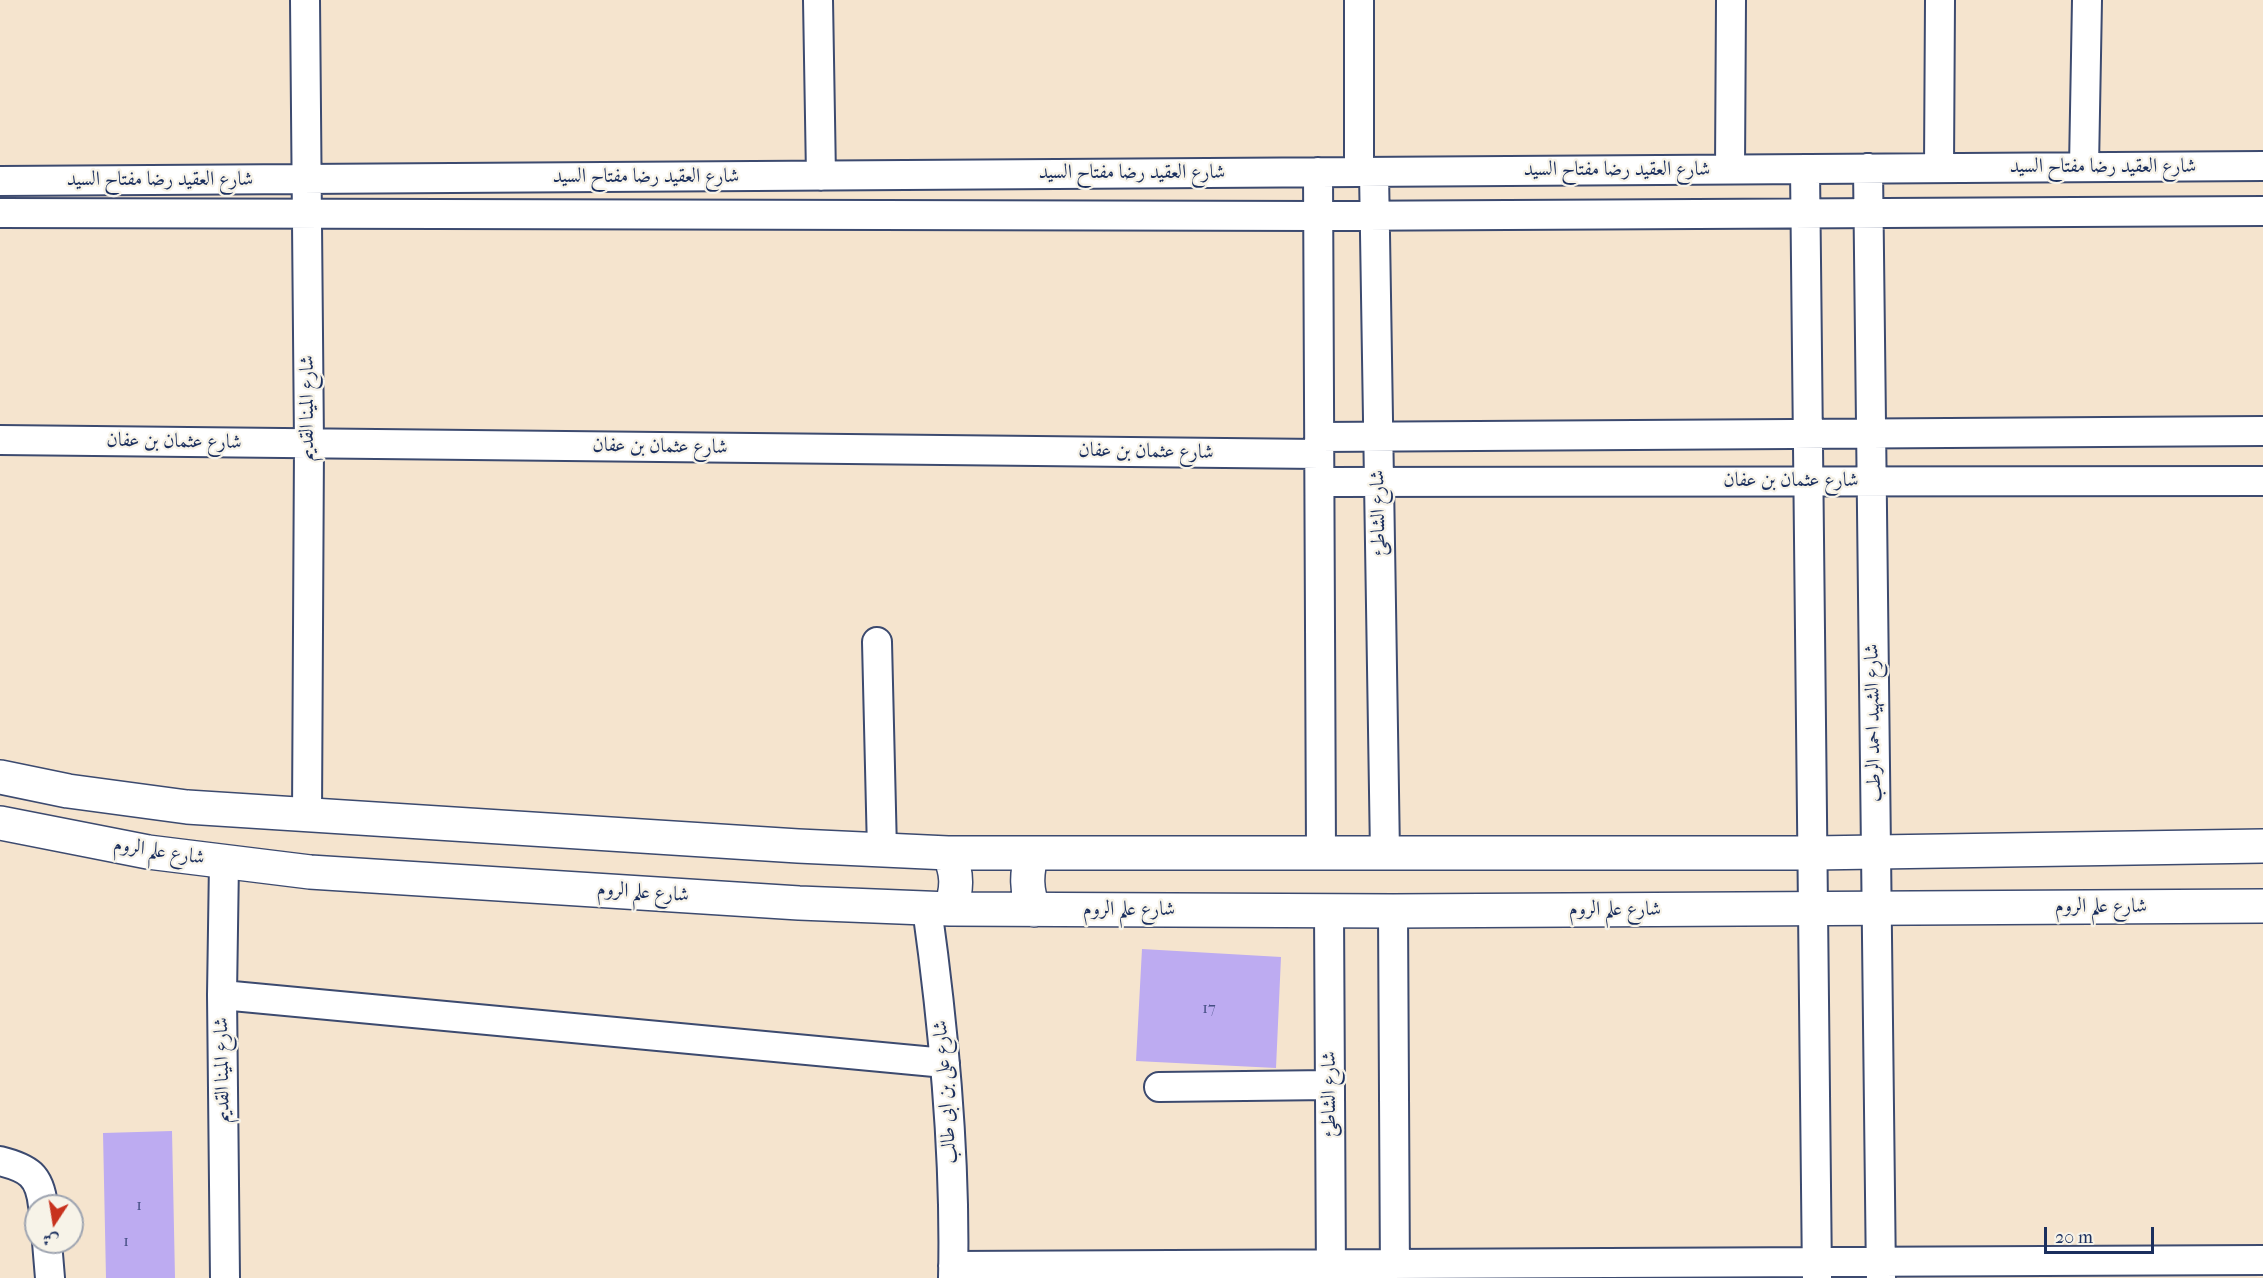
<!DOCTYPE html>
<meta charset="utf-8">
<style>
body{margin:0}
#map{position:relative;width:2263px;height:1278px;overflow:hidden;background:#f5e4ce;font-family:"IM FELL French Canon",Amiri,serif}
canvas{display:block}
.north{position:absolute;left:24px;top:1194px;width:60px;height:60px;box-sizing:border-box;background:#f7f3e8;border:2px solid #9fa5b1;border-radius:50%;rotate:192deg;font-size:16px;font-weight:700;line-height:24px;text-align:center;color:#1b2f5e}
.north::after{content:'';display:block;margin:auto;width:21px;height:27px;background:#c8321e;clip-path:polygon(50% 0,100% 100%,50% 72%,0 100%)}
.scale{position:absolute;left:2044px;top:1227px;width:110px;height:27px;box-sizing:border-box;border:3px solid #1b2f5e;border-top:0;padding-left:8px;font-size:18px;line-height:21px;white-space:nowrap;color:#1b2f5e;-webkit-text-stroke:4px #f7f3e8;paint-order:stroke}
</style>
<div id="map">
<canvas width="2263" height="1278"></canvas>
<div class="north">ش</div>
<div class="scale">20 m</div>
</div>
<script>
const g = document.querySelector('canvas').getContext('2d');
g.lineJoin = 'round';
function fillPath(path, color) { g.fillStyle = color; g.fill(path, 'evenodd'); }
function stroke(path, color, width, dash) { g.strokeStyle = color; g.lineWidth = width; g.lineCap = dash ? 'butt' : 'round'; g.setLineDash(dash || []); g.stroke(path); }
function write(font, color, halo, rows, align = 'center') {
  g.font = font + ' "IM FELL French Canon",Amiri,serif'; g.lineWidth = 4.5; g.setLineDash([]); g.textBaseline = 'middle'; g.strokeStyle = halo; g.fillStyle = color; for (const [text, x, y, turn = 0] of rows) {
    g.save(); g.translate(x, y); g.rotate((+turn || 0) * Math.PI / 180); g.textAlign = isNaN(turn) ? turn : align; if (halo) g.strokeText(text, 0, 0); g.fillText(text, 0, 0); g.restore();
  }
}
const building = new Path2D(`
 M 1142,949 L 1281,957 L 1276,1068 L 1136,1061 Z
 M 172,1131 L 175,1278 L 106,1278 L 103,1133 Z`);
const minor = new Path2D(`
 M 305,0 L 309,444 L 307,815
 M 818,0 L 821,176
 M 2084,167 L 2087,0
 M 1868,168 L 1881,1278
 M 1939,168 L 1940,0
 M 1730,169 L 1731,0
 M 1805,169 L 1817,1278
 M 1318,172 L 1321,853
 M 1359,172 L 1359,0
 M 1374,172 L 1385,853
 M 0,181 L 2263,166
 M 0,213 L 1319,216 L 2263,211
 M 1320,437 L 2263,431
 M 0,440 L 1319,454
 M 1320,482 L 2263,481
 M 877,642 L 882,851
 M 224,862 L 222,995 L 225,1278
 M 927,908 C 944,1030 956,1154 953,1278
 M 1329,910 L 1331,1278
 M 1393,911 L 1395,1278
 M 222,995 L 945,1063
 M 1159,1087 L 1330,1085
 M 0,1161 C 28,1168 40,1175 43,1206
 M 47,1242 L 50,1278
 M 953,1266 L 2263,1260`);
const tertiary = new Path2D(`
 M 0,777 L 68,791 L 187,807 L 798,846 L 948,853 L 1813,853 L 2263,846
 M 0,823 L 148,852 L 310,872 L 799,903 L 950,909 L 1393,911 L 2263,906
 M 948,853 C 958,872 958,889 950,909
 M 1032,854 C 1026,874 1026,890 1034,910`);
const numberNames = [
 ["17",1209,1009],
 ["1",139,1206],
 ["1",126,1242]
];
const streetNames = [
 ["شارع العقيد رضا مفتاح السيد",2103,167],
 ["شارع العقيد رضا مفتاح السيد",1617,170],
 ["شارع العقيد رضا مفتاح السيد",1132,173],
 ["شارع العقيد رضا مفتاح السيد",646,177],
 ["شارع العقيد رضا مفتاح السيد",160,180],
 ["شارع المينا القديم",308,408,-90],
 ["شارع عثمان بن عفان",174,442,1],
 ["شارع عثمان بن عفان",660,447,1],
 ["شارع عثمان بن عفان",1146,452,1],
 ["شارع عثمان بن عفان",1791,481],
 ["شارع الشاطئ",1379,513,-91],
 ["شارع الشهيد احمد الرطب",1874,723,-91],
 ["شارع علم الروم",159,852,9],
 ["شارع علم الروم",643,893,4],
 ["شارع علم الروم",2101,907],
 ["شارع علم الروم",1129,910],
 ["شارع علم الروم",1615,910],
 ["شارع المينا القديم",223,1070,-91],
 ["شارع على بن ابى طالب",946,1092,-94],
 ["شارع الشاطئ",1330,1094,-90]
];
fillPath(building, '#bdabf1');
stroke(minor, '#3c4a6f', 32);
stroke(tertiary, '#3c4a6f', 36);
stroke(minor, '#fff', 28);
stroke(tertiary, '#fff', 33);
write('16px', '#444e83', null, numberNames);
write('20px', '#1b2f5e', '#f7f3e8', streetNames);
</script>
